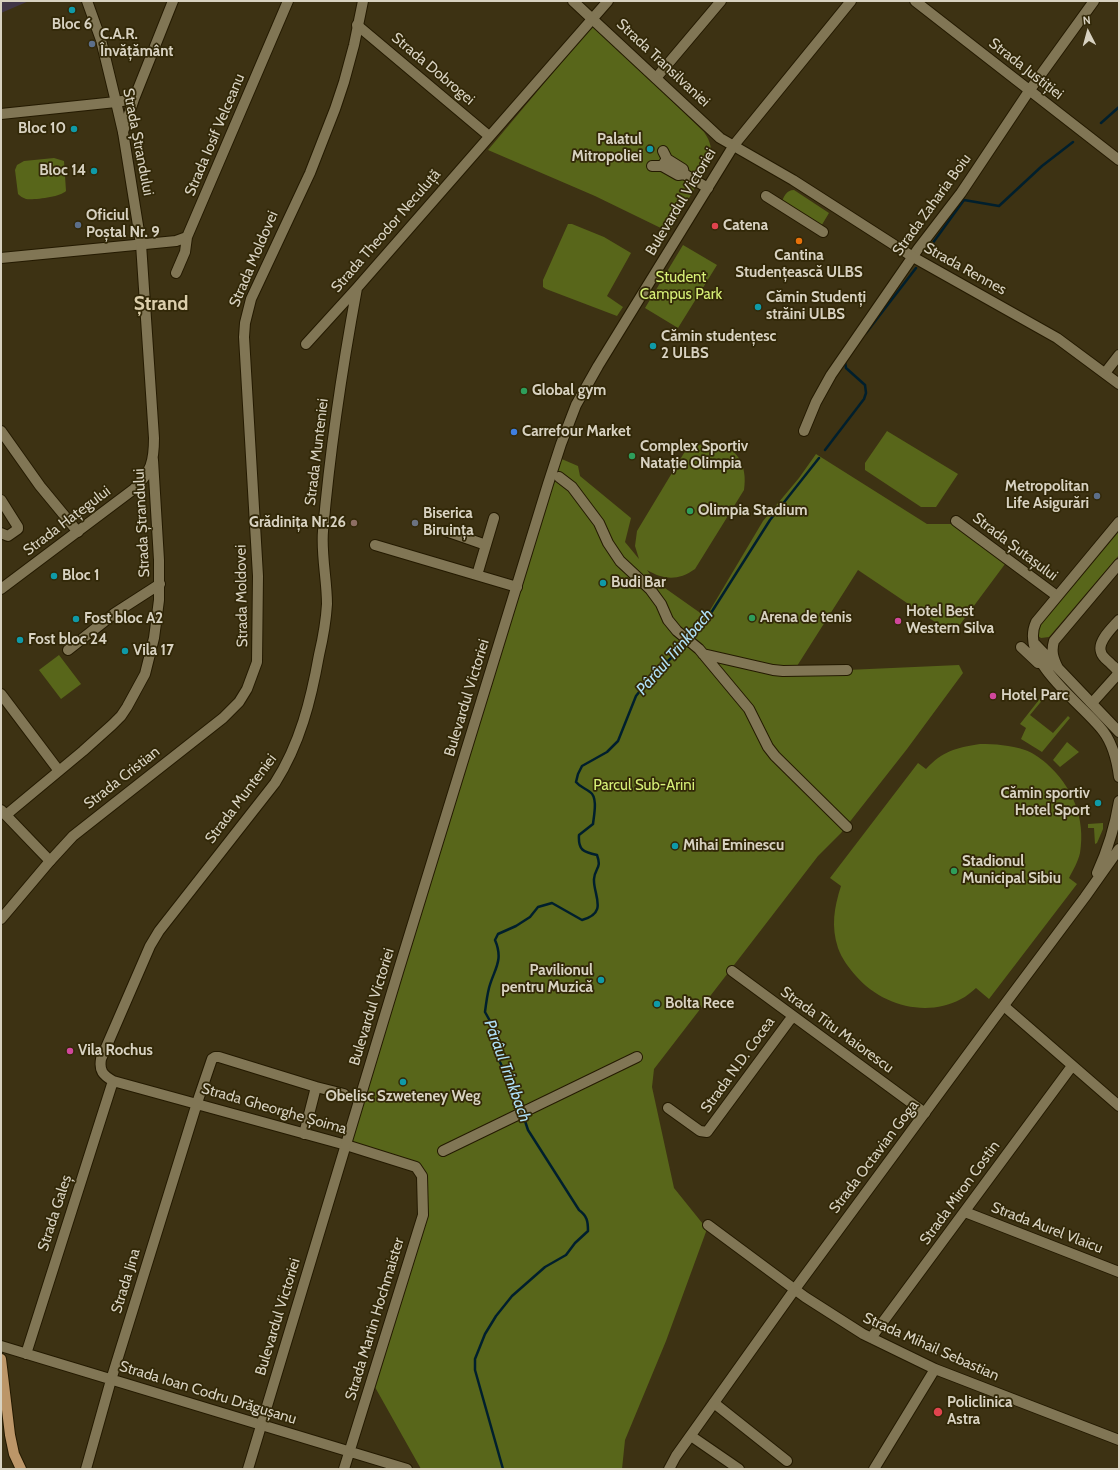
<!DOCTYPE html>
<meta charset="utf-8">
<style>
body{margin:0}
#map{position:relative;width:1120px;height:1470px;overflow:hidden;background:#3d3213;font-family:Cabin,sans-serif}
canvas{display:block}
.frame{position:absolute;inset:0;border:2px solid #d8d2c1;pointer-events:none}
.north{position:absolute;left:1068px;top:12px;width:40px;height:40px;-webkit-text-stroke:3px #322808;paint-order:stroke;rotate:354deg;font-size:11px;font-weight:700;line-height:16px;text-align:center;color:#d8d2c1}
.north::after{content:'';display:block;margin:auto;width:14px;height:18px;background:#d8d2c1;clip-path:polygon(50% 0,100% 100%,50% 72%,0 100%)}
</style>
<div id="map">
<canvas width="1120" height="1470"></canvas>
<div class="frame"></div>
<div class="north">N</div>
</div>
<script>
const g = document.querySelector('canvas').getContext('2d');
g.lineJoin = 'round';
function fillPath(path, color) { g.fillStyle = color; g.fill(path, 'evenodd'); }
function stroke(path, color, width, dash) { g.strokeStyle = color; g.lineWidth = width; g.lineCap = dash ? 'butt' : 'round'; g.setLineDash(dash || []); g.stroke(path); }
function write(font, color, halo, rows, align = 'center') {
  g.font = font + ' Cabin,sans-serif'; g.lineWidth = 3.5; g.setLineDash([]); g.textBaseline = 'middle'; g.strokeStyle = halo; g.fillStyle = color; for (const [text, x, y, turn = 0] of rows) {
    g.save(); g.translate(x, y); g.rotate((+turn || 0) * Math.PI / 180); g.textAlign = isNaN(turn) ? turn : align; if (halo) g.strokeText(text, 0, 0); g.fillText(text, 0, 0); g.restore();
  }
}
const education = new Path2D(`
 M 1,1 L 29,1 L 1,13 Z`);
const green = new Path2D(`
 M 593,25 L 704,132 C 711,142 712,149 711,161 L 669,232 L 595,196 L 488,150 Z
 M 54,158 L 64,161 L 66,191 C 60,197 35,200 26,199 C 23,198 20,196 18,194 L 15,170 L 17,165 L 24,161 Z
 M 794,190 L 829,213 L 820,228 L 781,203 C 784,197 786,190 794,190 Z
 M 568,224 L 572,224 L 604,237 L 631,253 L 607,296 L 623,307 L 617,316 L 546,289 L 543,287 L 543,280 Z
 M 683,245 L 717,265 L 678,328 L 645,308 Z
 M 887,431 L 958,474 L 936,507 L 921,507 L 865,470 L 865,463 Z
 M 710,442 C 737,445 748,465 744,490 L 695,569 C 678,581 664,580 647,570 L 655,581 L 706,617 L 763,521 L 799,478 L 816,454 L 927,524 L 952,524 L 1005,564 L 953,634 L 858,570 L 797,666 L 847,670 L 959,665 L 963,673 L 907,749 L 841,833 L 818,856 L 654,1069 L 652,1087 L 674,1188 L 707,1229 L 666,1341 L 625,1440 L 622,1469 L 421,1469 L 371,1380 L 423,1215 L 416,1167 L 346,1145 L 557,457 L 578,466 L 580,476 L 631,518 L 625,542 L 639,559 L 635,546 L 637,531 L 684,453 L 691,447 Z
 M 1119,529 L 1119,555 L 1049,637 L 1041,638 L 1038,636 L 1036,627 Z
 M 59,655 L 81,684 L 61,699 L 39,670 Z
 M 1042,696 L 1044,698 L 1030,715 L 1053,733 L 1068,716 L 1070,718 L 1042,752 L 1021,739 L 1026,728 L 1020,724 Z
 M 1067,742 L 1079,752 L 1060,767 L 1053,760 Z
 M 980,744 C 995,744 1010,745 1025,750 C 1032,752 1040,758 1046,763 C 1072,786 1086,818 1080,853 C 1078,862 1073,870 1069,878 L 1077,884 L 989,999 L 976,988 C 971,992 966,997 961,999 C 926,1018 881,1005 856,976 C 849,968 842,959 838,948 C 831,926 834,908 841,886 L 830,878 L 918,763 L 926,769 C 943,751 955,748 980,744 Z
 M 1103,823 L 1103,829 L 1097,843 L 1095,844 L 1094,828 L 1088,828 L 1088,824 Z`);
const stream = new Path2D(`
 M 1101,123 L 1119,107
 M 927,251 L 964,200 L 999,206 L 1042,166 L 1073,142
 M 866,333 L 916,268
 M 825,450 L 864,399 L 866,393 L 865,385 L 846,368 L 845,362
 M 691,638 L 704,624 L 770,520 L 819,458
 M 521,1110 L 510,1091 L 509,1081 L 499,1060 L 496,1048 L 494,1035 L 490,1021 L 485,1012 C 486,1004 487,996 489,988 C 494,969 504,961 495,940 L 498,934 L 516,926 L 530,917 L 538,907 L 552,903 L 582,920 C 609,913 593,895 594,879 C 595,867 602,869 597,855 C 583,852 578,850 579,835 L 593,824 C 594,815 598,797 590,792 C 585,788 580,787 576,782 L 578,774 L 582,766 L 607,752 L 618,741 L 636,696 L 650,678 L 688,642
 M 503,1469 L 475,1370 L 475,1359 L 485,1334 L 496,1316 L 512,1296 L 545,1267 L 566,1255 L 575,1243 L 588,1231 C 588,1221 587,1216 579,1210 L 528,1130 L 523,1115`);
const street = new Path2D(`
 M 357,25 L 489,136
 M 656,78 L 721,1
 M 1,114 L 116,102 L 134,99
 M 123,132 L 134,99 L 173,1
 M 667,159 L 683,169 L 684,174 L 708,188
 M 652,166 L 662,166 L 667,159 L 663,151
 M 662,166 L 678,175 L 684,174
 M 766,196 L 823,232
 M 1,258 L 176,241 L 187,237 L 288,1
 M 176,273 L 185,252 L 187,237
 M 306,344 L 357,288 L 608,1
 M 1105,373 L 1119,355
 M 1,431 L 40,486 L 78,532
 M 804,431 L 816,402 L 831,375 L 918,249 L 961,193 L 1029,91
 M 559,477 L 572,487 L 599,523 L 608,543 L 620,561 L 650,589 L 661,604 L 668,620 L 677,631 L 699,649 L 749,709 L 768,747 L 775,756 L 847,827
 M 1,500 L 18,527 L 18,529 L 8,536 L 1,533
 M 956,521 L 1057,596
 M 446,531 L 486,545
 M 375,545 L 517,587
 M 477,575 L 494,518
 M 68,650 L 115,613 L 160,584
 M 703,654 L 773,670 L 783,671 L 847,670
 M 1,694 L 59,771
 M 1092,703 L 1118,674 C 1118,669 1114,667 1111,664 C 1107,660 1102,657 1101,652 C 1097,641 1113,627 1119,620
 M 1,810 L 50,861
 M 6,815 L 83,751 L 112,725 L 121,716 L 127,707 L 145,674 L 154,638 L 159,600 L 159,560 L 153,460
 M 732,971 L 925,1113
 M 1004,1006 L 1119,1106
 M 316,1087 L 344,1094
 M 668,1108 L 700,1131 L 707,1132 L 789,1021 L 793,1017
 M 443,1151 L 637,1057
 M 965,1212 L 1119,1272
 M 708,1225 L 805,1297 L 863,1334 L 935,1369 L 1119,1440
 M 871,1338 L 1072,1066
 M 1,1346 L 407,1469
 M 26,1354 L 113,1081
 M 714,1403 L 787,1461
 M 691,1436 L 739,1469
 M 86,1469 L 111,1380 L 197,1103 L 212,1059 L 215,1057 L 219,1057 L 316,1087 L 304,1134
 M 344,1469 L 423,1215 L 422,1176 L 416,1167 L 346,1145 L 113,1081 C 103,1075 99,1071 101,1059 L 150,946 L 159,931 L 275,783 C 300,744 311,700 319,655 C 323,638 326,621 327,604 C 327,580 321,555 323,531 C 330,449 342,369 357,288
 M 874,1469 L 935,1369`);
const secondary = new Path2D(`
 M 573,1 L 720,138 L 793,180 L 913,257 L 1057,338 L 1119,384
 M 915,1 L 1119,160
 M 1029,91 L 1094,1
 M 1119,522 L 1036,622 C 1018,661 1082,703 1103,731 C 1113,744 1117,761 1119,777
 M 1,589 L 134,489 C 151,472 154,462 154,438 L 141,244 L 123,132 L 116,102 L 101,40 L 87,1
 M 1035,644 L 1119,732
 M 1021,647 L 1038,663
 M 1058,668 C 1053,658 1051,651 1054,641 L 1119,564
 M 1097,873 C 1108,849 1115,826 1119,801
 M 1,919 L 50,861 L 73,836 L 223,718 L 239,702 L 247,689 L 257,662 L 258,576 L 244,337 L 245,323 L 251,299 L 310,173 L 335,109 L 344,82 L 354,45 L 363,1
 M 248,1469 L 398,972 L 548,484 L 561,444 L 576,405 L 598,366 L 734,145 L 851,1
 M 669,1469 L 676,1456 L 795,1289 L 993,1020 L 1085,897 L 1119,849`);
const primary = new Path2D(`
 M 1,1359 L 10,1435 L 14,1454 L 21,1469`);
const markers = [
 [72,10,4,"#0f9aa8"],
 [92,44,4,"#5c6f8a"],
 [74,129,4,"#0f9aa8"],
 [650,149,4,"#0f9aa8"],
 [94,171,4,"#0f9aa8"],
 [78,225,4,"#5c6f8a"],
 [715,226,4,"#e0444e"],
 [799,241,4,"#e8710a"],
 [758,307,4,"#0f9aa8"],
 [653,346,4,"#0f9aa8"],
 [524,391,4,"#2e9e5b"],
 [514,432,4,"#3f7fe0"],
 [632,456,4,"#2e9e5b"],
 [1097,496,4,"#5c6f8a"],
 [690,511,4,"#2e9e5b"],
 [354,523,4,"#8d6e63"],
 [415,523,4,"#6b7280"],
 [54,576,4,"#0f9aa8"],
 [603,583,4,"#0f9aa8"],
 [752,618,4,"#2e9e5b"],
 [76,619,4,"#0f9aa8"],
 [898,621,4,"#d1479c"],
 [20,640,4,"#0f9aa8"],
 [125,651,4,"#0f9aa8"],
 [993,696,4,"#d1479c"],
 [1098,803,4,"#0f9aa8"],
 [675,846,4,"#0f9aa8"],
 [954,871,4,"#2e9e5b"],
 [601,980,4,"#0f9aa8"],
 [657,1004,4,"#0f9aa8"],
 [70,1051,4,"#d1479c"],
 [403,1082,4,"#0f9aa8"],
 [938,1412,5,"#e0444e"]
];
const poiNames = [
 ["Bloc 6",72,25,"center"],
 ["C.A.R.",100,35],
 ["Învățământ",100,52],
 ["Bloc 10",66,129,"right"],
 ["Palatul",642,140,"right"],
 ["Mitropoliei",642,157,"right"],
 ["Bloc 14",86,171,"right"],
 ["Oficiul",86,216],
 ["Poștal Nr. 9",86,233],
 ["Catena",723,226],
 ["Cantina",799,256,"center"],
 ["Studențească ULBS",799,273,"center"],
 ["Cămin Studenți",766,298],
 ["străini ULBS",766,315],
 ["Cămin studențesc",661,337],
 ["2 ULBS",661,354],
 ["Global gym",532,391],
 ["Carrefour Market",522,432],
 ["Complex Sportiv",640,447],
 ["Natație Olimpia",640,464],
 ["Metropolitan",1089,487,"right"],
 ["Life Asigurări",1089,504,"right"],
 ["Olimpia Stadium",698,511],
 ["Biserica",423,514],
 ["Biruința",423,531],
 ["Grădinița Nr.26",346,523,"right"],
 ["Bloc 1",62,576],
 ["Budi Bar",611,583],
 ["Hotel Best",906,612],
 ["Western Silva",906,629],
 ["Arena de tenis",760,618],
 ["Fost bloc A2",84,619],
 ["Fost bloc 24",28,640],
 ["Vila 17",133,651],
 ["Hotel Parc",1001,696],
 ["Cămin sportiv",1090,794,"right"],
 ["Hotel Sport",1090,811,"right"],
 ["Mihai Eminescu",683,846],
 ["Stadionul",962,862],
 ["Municipal Sibiu",962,879],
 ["Pavilionul",593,971,"right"],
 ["pentru Muzică",593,988,"right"],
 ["Bolta Rece",665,1004],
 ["Vila Rochus",78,1051],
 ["Obelisc Szweteney Weg",403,1097,"center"],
 ["Policlinica",947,1403],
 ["Astra",947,1420]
];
const streetNames = [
 ["Strada Transilvaniei",663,63,43],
 ["Strada Dobrogei",433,69,40],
 ["Strada Justiției",1026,69,38],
 ["Strada Iosif Velceanu",215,135,-67],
 ["Strada Ștrandului",138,142,79],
 ["Bulevardul Victoriei",681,202,-59],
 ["Strada Zaharia Boiu",932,205,-54],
 ["Strada Theodor Neculuță",386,231,-49],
 ["Strada Moldovei",254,259,-67],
 ["Strada Rennes",965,269,29],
 ["Strada Munteniei",317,452,-83],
 ["Strada Hațegului",67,521,-37],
 ["Strada Ștrandului",142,523,-93],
 ["Strada Șutașului",1015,547,37],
 ["Strada Moldovei",242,596,-91],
 ["Bulevardul Victoriei",467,698,-73],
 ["Strada Cristian",122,778,-38],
 ["Strada Munteniei",241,799,-53],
 ["Bulevardul Victoriei",372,1007,-73],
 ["Strada Titu Maiorescu",837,1030,36],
 ["Strada N.D. Cocea",738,1065,-54],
 ["Strada Gheorghe Șoima",274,1109,16],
 ["Strada Octavian Goga",874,1157,-53],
 ["Strada Miron Costin",960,1193,-54],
 ["Strada Galeș",55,1213,-72],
 ["Strada Aurel Vlaicu",1047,1228,21],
 ["Strada Jina",126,1281,-73],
 ["Bulevardul Victoriei",278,1317,-73],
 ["Strada Martin Hochmaister",375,1319,-73],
 ["Strada Mihail Sebastian",931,1347,24],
 ["Strada Ioan Codru Drăgușanu",208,1393,17]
];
const parkNames = [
 ["Student",681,278],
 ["Campus Park",681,295],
 ["Parcul Sub-Arini",644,786]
];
const waterNames = [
 ["Pârâul Trinkbach",675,652,-49],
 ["Pârâul Trinkbach",507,1071,70]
];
const districtNames = [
 ["Ștrand",161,304]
];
fillPath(education, '#413646');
fillPath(green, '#58661a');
stroke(stream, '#001f2d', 2.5);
stroke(street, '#241a00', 12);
stroke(secondary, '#241a00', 12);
stroke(primary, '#241a00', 12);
stroke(street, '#817655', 10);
stroke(secondary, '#817655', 10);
stroke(primary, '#bc9668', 10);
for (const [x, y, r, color] of markers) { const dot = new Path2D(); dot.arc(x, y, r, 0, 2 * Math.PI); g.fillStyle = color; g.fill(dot); stroke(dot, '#322808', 1.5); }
write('bold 15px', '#d8d2c1', '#322808', poiNames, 'left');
write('15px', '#d8d2c1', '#322808', streetNames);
write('15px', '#d7f077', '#322808', parkNames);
write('italic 16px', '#b0e1f8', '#322808', waterNames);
write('bold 19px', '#dbceab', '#322808', districtNames);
</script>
